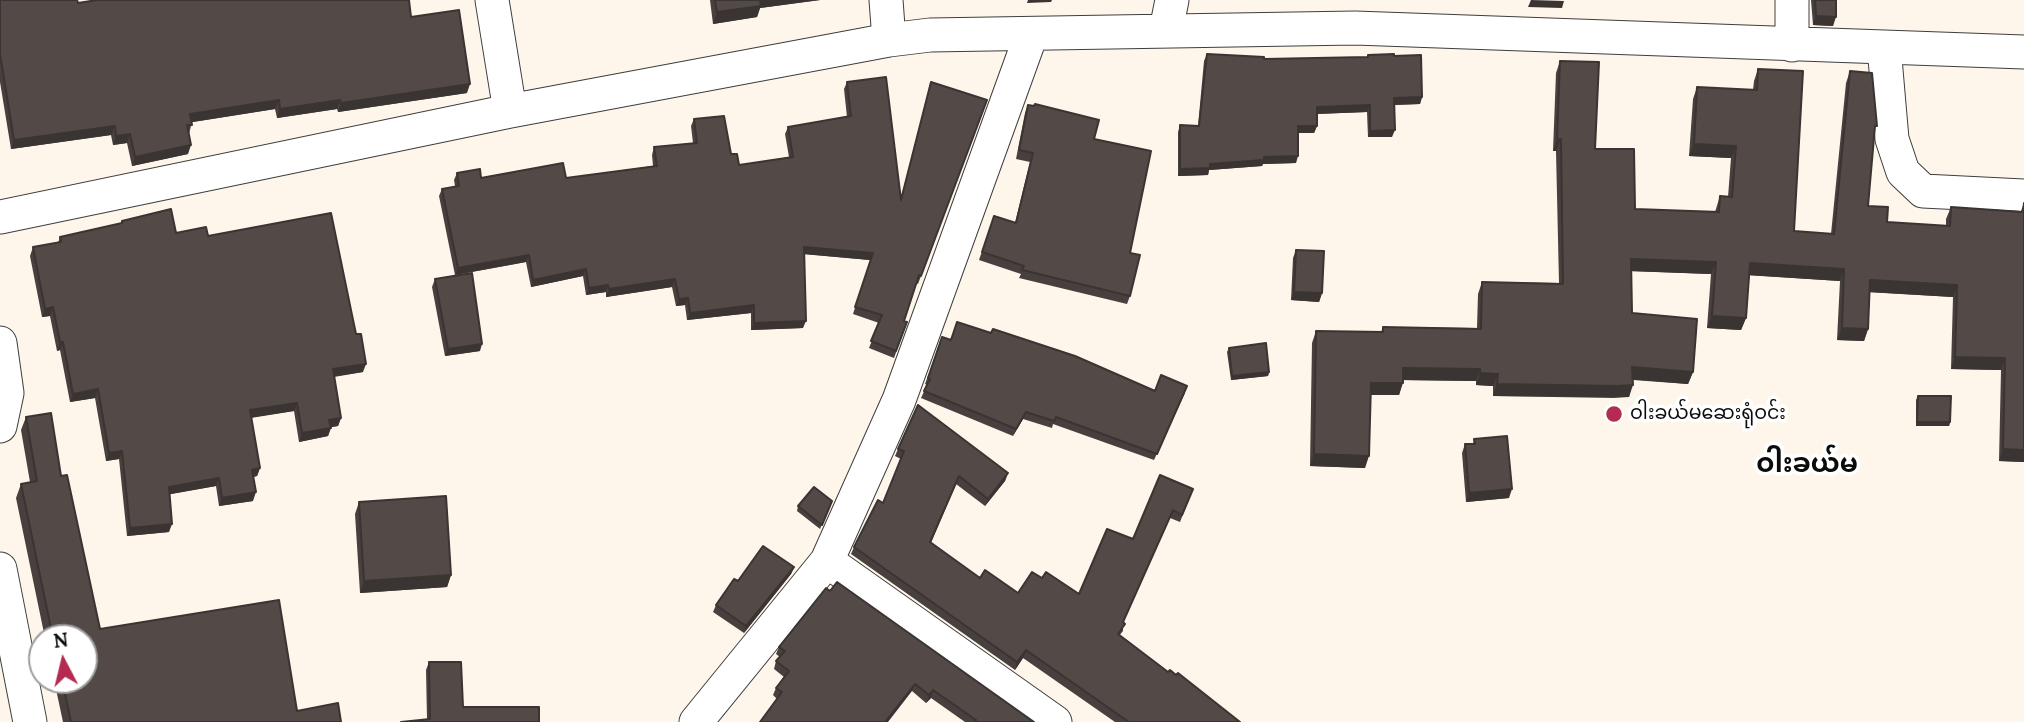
<!DOCTYPE html>
<meta charset="utf-8">
<style>
body{margin:0}
#map{position:relative;width:2024px;height:722px;overflow:hidden;background:#fef6ea;font-family:Lora,serif}
canvas{display:block}
.north{position:absolute;left:28px;top:624px;width:70px;height:70px;box-sizing:border-box;background:#fff;border:2px solid #9d9d9d;border-radius:50%;rotate:353deg;font-size:19px;font-weight:700;line-height:28px;text-align:center;color:#0b0b0b}
.north::after{content:'';display:block;margin:auto;width:24px;height:32px;background:#b32b50;clip-path:polygon(50% 0,100% 100%,50% 72%,0 100%)}
</style>
<div id="map">
<canvas width="2024" height="722"></canvas>
<div class="north">N</div>
</div>
<script>
const g = document.querySelector('canvas').getContext('2d');
g.lineJoin = 'round';
function stroke(path, color, width, dash) { g.strokeStyle = color; g.lineWidth = width; g.lineCap = dash ? 'butt' : 'round'; g.setLineDash(dash || []); g.stroke(path); }
function fillPath(path, color) { g.fillStyle = color; g.fill(path, 'evenodd'); }
function write(font, color, halo, rows, align = 'center') {
  g.font = font + ' Lora,"Noto Sans Myanmar",serif'; g.lineWidth = 7; g.setLineDash([]); g.textBaseline = 'middle'; g.strokeStyle = halo; g.fillStyle = color; for (const [text, x, y, turn = 0] of rows) {
    g.save(); g.translate(x, y); g.rotate((+turn || 0) * Math.PI / 180); g.textAlign = isNaN(turn) ? turn : align; if (halo) g.strokeText(text, 0, 0); g.fillText(text, 0, 0); g.restore();
  }
}
const minor = new Path2D(`
 M 492,0 L 510,111
 M 886,0 L 889,40
 M 1792,0 L 1792,45
 M 1166,30 L 1172,0
 M 1884,47 L 1892,139 L 1903,172 L 1923,191 L 2024,196
 M 0,217 L 510,111 L 889,40 L 930,35 L 1355,28 L 2024,52
 M 0,343 L 7,393 L 0,426
 M 827,561 L 1055,722
 M 0,569 L 30,722
 M 696,722 L 827,561 L 899,400 L 1031,35`);
const wall = new Path2D(`
 M 0,0 L 411,17 L 467,93 L 338,112 L 337,109 L 277,118 L 275,109 L 192,122 L 189,134 L 188,154 L 132,166 L 127,143 L 113,145 L 111,135 L 11,149 L 0,82 Z
 M 710,0 L 820,0 L 760,8 L 757,17 L 713,24 Z
 M 1811,0 L 1836,0 L 1833,26 L 1813,25 Z
 M 1207,54 L 1264,59 L 1367,57 L 1368,55 L 1394,56 L 1422,97 L 1420,104 L 1394,105 L 1392,137 L 1368,137 L 1367,112 L 1317,114 L 1317,126 L 1314,133 L 1298,133 L 1296,163 L 1263,164 L 1262,166 L 1209,170 L 1208,175 L 1178,176 L 1178,132 L 1180,125 L 1198,126 L 1204,61 Z
 M 1560,61 L 1595,149 L 1635,209 L 1715,212 L 1720,196 L 1728,197 L 1731,158 L 1689,156 L 1693,99 L 1697,87 L 1753,90 L 1754,81 L 1758,69 L 1794,231 L 1831,234 L 1846,83 L 1850,71 L 1874,134 L 1868,206 L 1887,222 L 1946,226 L 1946,219 L 1951,207 L 2021,211 L 2024,203 L 2024,462 L 1999,461 L 2001,370 L 1951,369 L 1953,297 L 1870,292 L 1868,329 L 1864,341 L 1837,340 L 1840,281 L 1749,275 L 1746,318 L 1741,330 L 1707,328 L 1711,274 L 1631,271 L 1632,313 L 1693,372 L 1688,384 L 1633,380 L 1629,397 L 1614,398 L 1493,396 L 1493,386 L 1476,385 L 1476,381 L 1403,380 L 1399,395 L 1371,395 L 1365,468 L 1310,466 L 1312,343 L 1316,331 L 1381,332 L 1383,327 L 1477,328 L 1478,294 L 1482,282 L 1559,283 L 1556,151 L 1553,151 L 1556,73 Z
 M 847,82 L 901,198 L 931,82 L 987,100 L 918,284 L 916,283 L 904,321 L 907,322 L 894,358 L 869,348 L 879,323 L 853,314 L 870,260 L 805,254 L 803,328 L 751,330 L 751,313 L 687,320 L 685,305 L 676,306 L 672,287 L 606,297 L 606,292 L 586,295 L 583,276 L 531,287 L 526,262 L 455,275 L 439,196 L 442,189 L 455,186 L 454,180 L 457,173 L 481,178 L 566,178 L 653,166 L 652,155 L 654,147 L 693,143 L 691,126 L 694,119 L 731,154 L 739,165 L 789,157 L 785,134 L 788,127 L 847,117 L 844,89 Z
 M 1028,105 L 1094,139 L 1130,253 L 1130,296 L 1127,304 L 1019,278 L 1021,274 L 979,260 L 994,216 L 1015,223 L 1030,162 L 1016,159 L 1025,113 Z
 M 122,221 L 176,233 L 208,236 L 363,372 L 334,377 L 341,418 L 338,426 L 331,427 L 328,436 L 299,442 L 294,411 L 251,418 L 260,468 L 257,476 L 253,477 L 253,501 L 219,506 L 216,486 L 170,494 L 169,532 L 127,536 L 119,459 L 106,461 L 95,398 L 70,402 L 60,350 L 57,351 L 50,316 L 42,317 L 30,256 L 33,247 L 58,243 L 60,237 L 121,224 Z
 M 1296,250 L 1322,293 L 1319,302 L 1291,300 L 1293,258 Z
 M 435,279 L 480,351 L 445,356 L 432,287 Z
 M 942,337 L 951,340 L 1155,391 L 1185,393 L 1154,460 L 1053,424 L 1052,428 L 1023,419 L 1013,436 L 921,398 L 927,385 L 925,384 Z
 M 1229,348 L 1269,372 L 1268,376 L 1231,380 L 1227,352 Z
 M 1918,396 L 1950,422 L 1949,426 L 1916,426 L 1916,400 Z
 M 26,417 L 61,476 L 100,629 L 297,711 L 341,722 L 63,722 L 54,680 L 84,680 L 84,638 L 45,638 L 16,498 L 21,484 L 30,482 L 21,430 Z
 M 1474,439 L 1509,498 L 1466,502 L 1462,453 L 1465,444 L 1473,444 Z
 M 898,449 L 1008,473 L 1005,481 L 985,506 L 956,484 L 931,543 L 980,578 L 1018,593 L 1042,578 L 1079,594 L 1133,539 L 1193,489 L 1180,522 L 1170,518 L 1123,622 L 1123,631 L 1119,636 L 1168,672 L 1240,722 L 1115,722 L 1023,658 L 1015,670 L 851,554 L 854,547 L 883,503 L 901,459 L 895,456 Z
 M 832,501 L 820,529 L 797,511 L 798,506 Z
 M 359,502 L 451,575 L 447,587 L 360,593 L 355,514 Z
 M 794,568 L 791,574 L 744,633 L 713,612 L 716,605 L 738,581 Z
 M 826,588 L 1034,722 L 965,722 L 931,698 L 926,703 L 912,691 L 777,699 L 773,695 L 776,688 L 784,677 L 774,669 L 776,661 L 780,657 L 776,654 L 779,647 Z
 M 429,662 L 463,707 L 539,722 L 427,719 L 426,670 Z`);
const shadedWall = new Path2D(`
 M 759,0 L 820,0 L 760,8 L 757,17 L 713,24 L 717,12 Z
 M 1028,0 L 1052,0 L 1051,2 L 1027,3 Z
 M 1531,0 L 1564,1 L 1562,8 L 1528,7 Z
 M 1816,16 L 1836,17 L 1833,26 L 1813,25 Z
 M 470,84 L 467,93 L 338,112 L 341,103 Z
 M 1422,97 L 1420,104 L 1391,105 L 1394,98 Z
 M 279,100 L 275,109 L 187,123 L 190,114 Z
 M 340,100 L 337,109 L 277,118 L 280,109 Z
 M 1370,105 L 1367,112 L 1314,114 L 1317,107 Z
 M 115,126 L 111,135 L 11,149 L 14,140 Z
 M 1298,126 L 1317,126 L 1314,133 L 1295,133 Z
 M 1395,130 L 1392,137 L 1368,137 L 1370,131 Z
 M 130,134 L 127,143 L 113,145 L 116,136 Z
 M 1557,139 L 1561,139 L 1556,151 L 1553,151 Z
 M 1694,144 L 1736,146 L 1731,158 L 1689,156 Z
 M 191,145 L 188,154 L 132,166 L 135,157 Z
 M 1298,156 L 1296,163 L 1263,164 L 1262,166 L 1209,170 L 1208,175 L 1178,176 L 1180,169 L 1210,164 L 1264,157 Z
 M 804,247 L 873,253 L 870,260 L 802,254 Z
 M 529,255 L 526,262 L 455,275 L 458,268 Z
 M 1631,259 L 1716,262 L 1711,274 L 1627,271 Z
 M 1750,263 L 1844,269 L 1840,281 L 1745,275 Z
 M 586,269 L 583,276 L 531,287 L 533,280 Z
 M 675,279 L 672,287 L 606,297 L 609,289 Z
 M 1870,280 L 1957,285 L 1953,297 L 1866,292 Z
 M 608,285 L 606,292 L 586,295 L 589,288 Z
 M 1294,292 L 1322,293 L 1319,302 L 1291,300 Z
 M 688,298 L 685,305 L 676,306 L 679,299 Z
 M 754,305 L 751,313 L 687,320 L 690,313 Z
 M 53,307 L 50,316 L 42,317 L 45,309 Z
 M 1712,316 L 1746,318 L 1741,330 L 1707,328 Z
 M 806,321 L 803,328 L 751,330 L 754,323 Z
 M 1842,328 L 1868,329 L 1864,341 L 1837,340 Z
 M 60,342 L 63,342 L 60,350 L 57,351 Z
 M 482,344 L 480,351 L 445,356 L 448,349 Z
 M 1955,357 L 2005,358 L 2001,370 L 1951,369 Z
 M 366,364 L 363,372 L 330,377 L 333,369 Z
 M 1632,367 L 1693,372 L 1688,384 L 1628,379 Z
 M 1403,368 L 1480,369 L 1476,381 L 1399,380 Z
 M 1269,372 L 1268,376 L 1231,380 L 1232,376 Z
 M 1480,373 L 1498,374 L 1493,386 L 1476,385 Z
 M 1371,383 L 1403,383 L 1399,395 L 1367,395 Z
 M 1497,384 L 1633,385 L 1629,397 L 1493,396 Z
 M 98,389 L 95,398 L 70,402 L 73,394 Z
 M 297,403 L 294,411 L 247,418 L 250,410 Z
 M 1026,412 L 1023,419 L 1013,436 L 1016,429 Z
 M 341,418 L 338,426 L 326,428 L 329,420 Z
 M 1917,422 L 1950,422 L 1949,426 L 1916,426 Z
 M 331,428 L 328,436 L 299,442 L 302,433 Z
 M 2003,449 L 2024,450 L 2024,462 L 1999,461 Z
 M 122,451 L 119,459 L 106,461 L 109,453 Z
 M 1314,454 L 1369,456 L 1365,468 L 1310,466 Z
 M 260,468 L 257,476 L 249,478 L 252,470 Z
 M 1008,473 L 1005,481 L 985,506 L 988,499 Z
 M 219,478 L 216,486 L 166,495 L 169,487 Z
 M 1512,489 L 1509,498 L 1466,502 L 1469,493 Z
 M 256,492 L 253,501 L 219,506 L 222,498 Z
 M 172,524 L 169,532 L 127,536 L 130,528 Z
 M 794,567 L 791,574 L 744,633 L 746,626 Z
 M 451,575 L 447,587 L 360,593 L 364,581 Z
 M 1026,650 L 1023,658 L 1015,670 L 1017,662 Z
 M 915,684 L 912,691 L 888,722 L 885,722 Z
 M 933,690 L 931,698 L 926,703 L 929,695 Z`);
const building = new Path2D(`
 M 0,0 L 77,0 L 78,3 L 97,0 L 409,0 L 411,17 L 459,10 L 470,84 L 341,103 L 340,100 L 280,109 L 279,100 L 190,114 L 192,125 L 187,125 L 191,145 L 135,157 L 130,134 L 116,136 L 115,126 L 14,140 L 0,54 Z
 M 715,0 L 760,0 L 761,6 L 717,12 Z
 M 1815,0 L 1836,0 L 1836,17 L 1816,16 Z
 M 1207,54 L 1264,57 L 1264,59 L 1368,57 L 1368,55 L 1394,54 L 1394,56 L 1421,55 L 1422,97 L 1394,98 L 1395,130 L 1370,131 L 1370,105 L 1317,107 L 1317,126 L 1298,126 L 1298,156 L 1264,157 L 1264,160 L 1210,164 L 1210,168 L 1180,169 L 1180,125 L 1199,126 Z
 M 1560,61 L 1599,62 L 1595,149 L 1634,149 L 1635,209 L 1719,212 L 1720,196 L 1732,197 L 1736,146 L 1694,144 L 1697,87 L 1757,90 L 1758,69 L 1803,71 L 1794,231 L 1834,234 L 1850,71 L 1872,73 L 1877,126 L 1875,126 L 1868,206 L 1888,207 L 1887,222 L 1950,226 L 1951,207 L 2023,212 L 2024,203 L 2024,450 L 2003,449 L 2005,358 L 1955,357 L 1957,285 L 1870,280 L 1868,329 L 1842,328 L 1844,269 L 1750,263 L 1746,318 L 1712,316 L 1716,262 L 1631,259 L 1632,313 L 1697,319 L 1693,372 L 1632,367 L 1633,385 L 1618,386 L 1497,384 L 1498,374 L 1480,373 L 1480,369 L 1403,368 L 1403,383 L 1371,383 L 1369,456 L 1314,454 L 1316,331 L 1383,332 L 1383,327 L 1481,329 L 1482,282 L 1563,284 L 1561,139 L 1557,139 Z
 M 886,77 L 901,200 L 931,82 L 987,100 L 921,276 L 919,275 L 904,321 L 907,322 L 896,351 L 871,341 L 882,315 L 855,307 L 873,253 L 804,247 L 806,321 L 754,323 L 754,305 L 690,313 L 688,298 L 679,299 L 675,279 L 609,289 L 608,285 L 589,288 L 586,269 L 533,280 L 529,255 L 458,268 L 442,189 L 459,186 L 457,173 L 480,169 L 481,178 L 563,163 L 566,178 L 657,166 L 654,147 L 697,143 L 694,119 L 724,116 L 731,154 L 737,154 L 739,165 L 793,157 L 788,127 L 851,116 L 847,82 Z
 M 1035,104 L 1099,120 L 1094,139 L 1151,151 L 1130,253 L 1140,255 L 1130,296 L 1022,270 L 1024,266 L 982,252 L 994,216 L 1016,223 L 1033,153 L 1019,150 L 1028,105 L 1034,106 Z
 M 171,209 L 176,233 L 206,227 L 208,236 L 331,213 L 352,315 L 356,334 L 361,334 L 366,364 L 333,369 L 341,418 L 329,420 L 331,428 L 302,433 L 297,403 L 250,410 L 260,468 L 252,470 L 256,492 L 222,498 L 219,478 L 169,487 L 172,524 L 130,528 L 122,451 L 109,453 L 98,389 L 73,394 L 63,342 L 60,342 L 53,307 L 45,309 L 33,247 L 61,242 L 60,237 L 122,223 L 122,221 Z
 M 1296,250 L 1324,251 L 1322,293 L 1294,292 Z
 M 472,273 L 482,344 L 448,349 L 435,279 Z
 M 957,322 L 991,333 L 993,329 L 1075,356 L 1155,391 L 1161,375 L 1187,386 L 1157,454 L 1056,417 L 1054,421 L 1026,412 L 1016,429 L 924,391 L 930,379 L 928,378 L 942,337 L 951,340 Z
 M 1266,343 L 1269,372 L 1232,376 L 1229,348 Z
 M 1918,396 L 1951,396 L 1950,422 L 1917,422 Z
 M 918,405 L 1008,473 L 988,499 L 959,476 L 930,542 L 980,578 L 985,570 L 1018,593 L 1032,572 L 1042,578 L 1046,572 L 1079,594 L 1107,529 L 1133,539 L 1160,475 L 1193,489 L 1182,515 L 1173,510 L 1123,622 L 1125,624 L 1118,634 L 1168,672 L 1170,670 L 1176,675 L 1178,673 L 1240,722 L 1129,722 L 1026,650 L 1017,662 L 854,547 L 878,500 L 883,503 L 904,451 L 898,449 Z
 M 51,413 L 61,476 L 67,475 L 100,629 L 279,600 L 297,711 L 338,703 L 341,722 L 71,722 L 62,680 L 84,680 L 84,638 L 53,638 L 21,484 L 37,481 L 26,417 Z
 M 1507,436 L 1512,489 L 1469,493 L 1465,444 L 1475,444 L 1474,439 Z
 M 814,487 L 832,501 L 822,525 L 798,506 Z
 M 446,496 L 451,575 L 364,581 L 359,502 Z
 M 763,546 L 794,567 L 746,626 L 716,605 L 734,579 L 738,581 Z
 M 837,582 L 1034,722 L 974,722 L 976,720 L 933,690 L 929,695 L 915,684 L 885,722 L 760,722 L 782,692 L 776,688 L 789,671 L 776,661 L 785,651 L 779,647 L 826,588 L 830,591 Z
 M 429,662 L 461,662 L 463,707 L 539,707 L 539,722 L 401,722 L 430,719 Z`);
const markers = [
 [1614,414,9,"#b32b50"]
];
const poiNames = [
 ["ဝါးခယ်မဆေးရုံဝင်း",1630,414]
];
const districtNames = [
 ["ဝါးခယ်မ",1807,465]
];
stroke(minor, '#3e3e3e', 35);
stroke(minor, '#fff', 33);
fillPath(wall, '#47403e');
fillPath(shadedWall, '#3a3432');
fillPath(building, '#534a48');
stroke(building, '#3a3432', 2);
for (const [x, y, r, color] of markers) { const dot = new Path2D(); dot.arc(x, y, r, 0, 2 * Math.PI); g.fillStyle = color; g.fill(dot); stroke(dot, '#fff', 2.5); }
write('19px', '#0b0b0b', '#fff', poiNames, 'left');
write('bold 26px', '#0b0b0b', '#fff', districtNames);
</script>
